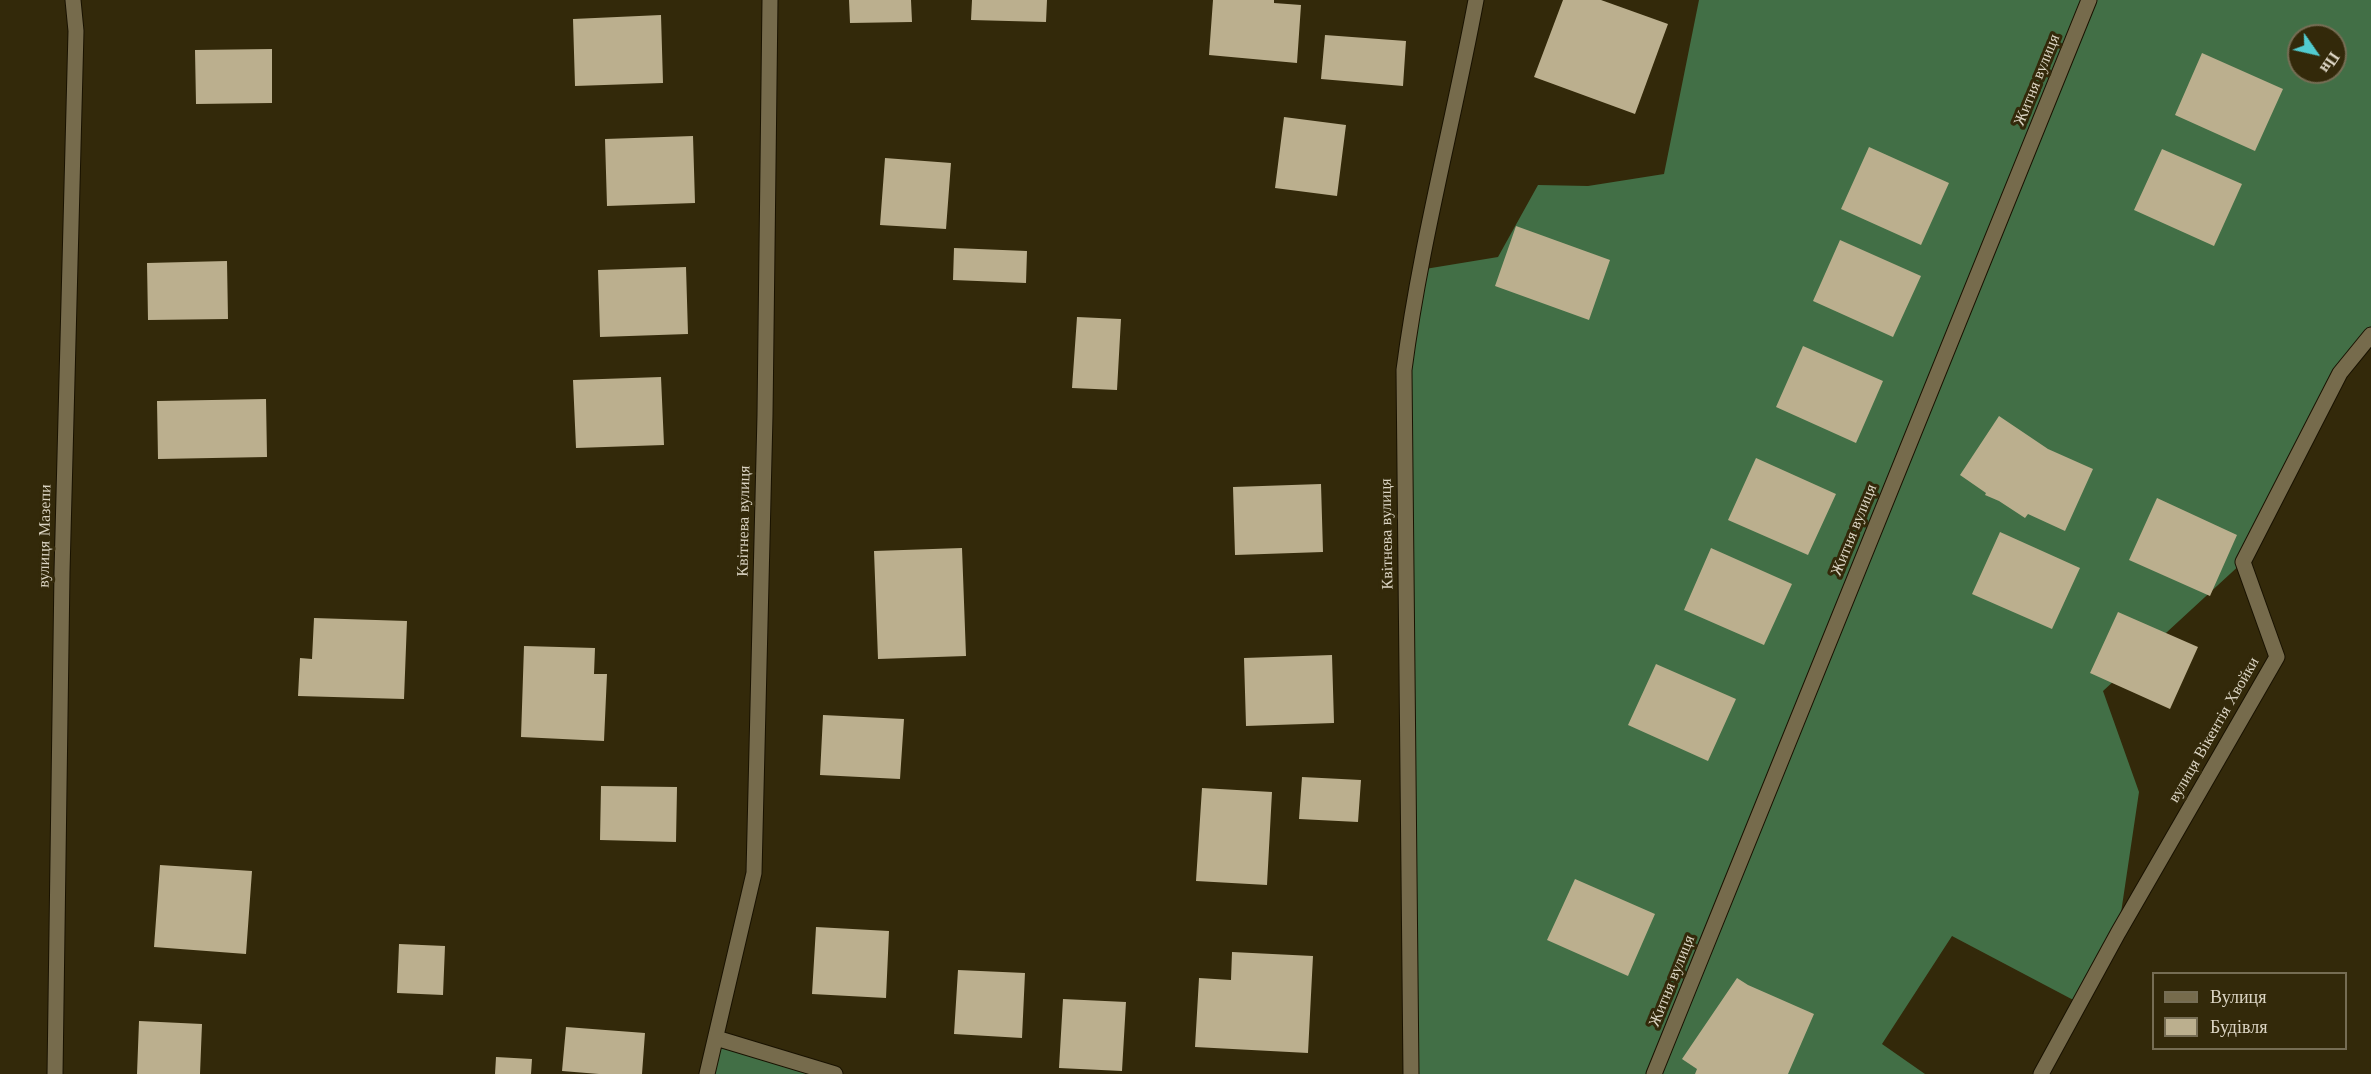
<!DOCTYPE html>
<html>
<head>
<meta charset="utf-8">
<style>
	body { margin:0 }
	#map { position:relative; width:2371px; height:1074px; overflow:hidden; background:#33290a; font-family:"Libre Baskerville",serif }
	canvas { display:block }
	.legend { position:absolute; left:2152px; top:972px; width:195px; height:78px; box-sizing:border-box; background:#33290a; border:2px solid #766d54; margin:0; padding:8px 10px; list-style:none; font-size:18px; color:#dbd4c3 }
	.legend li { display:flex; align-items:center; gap:12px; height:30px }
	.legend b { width:30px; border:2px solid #766d54 }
	.north { position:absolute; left:2287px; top:24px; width:60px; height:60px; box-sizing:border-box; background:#33290a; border:2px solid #766d54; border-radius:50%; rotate:124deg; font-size:16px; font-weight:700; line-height:24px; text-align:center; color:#dbd4c3 }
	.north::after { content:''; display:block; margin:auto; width:21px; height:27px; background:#51ccd1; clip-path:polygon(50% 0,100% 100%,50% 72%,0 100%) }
</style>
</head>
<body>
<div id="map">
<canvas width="2371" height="1074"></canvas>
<ul class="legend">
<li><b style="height:8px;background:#766b4c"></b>Вулиця</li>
<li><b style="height:16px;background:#bbaf8e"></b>Будівля</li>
</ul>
<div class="north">Пн</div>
</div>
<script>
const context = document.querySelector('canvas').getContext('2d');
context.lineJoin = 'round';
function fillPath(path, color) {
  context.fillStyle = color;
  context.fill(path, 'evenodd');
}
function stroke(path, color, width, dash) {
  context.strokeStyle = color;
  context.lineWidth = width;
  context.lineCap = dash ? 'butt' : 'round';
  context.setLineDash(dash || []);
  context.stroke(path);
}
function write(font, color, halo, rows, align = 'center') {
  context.font = font + ' "Libre Baskerville",serif';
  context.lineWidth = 6;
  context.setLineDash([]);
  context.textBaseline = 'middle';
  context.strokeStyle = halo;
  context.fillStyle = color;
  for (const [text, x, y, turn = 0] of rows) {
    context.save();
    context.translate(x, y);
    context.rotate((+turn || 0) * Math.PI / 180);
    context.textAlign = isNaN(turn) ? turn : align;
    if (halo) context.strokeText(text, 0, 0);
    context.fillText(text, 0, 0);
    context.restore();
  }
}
fillPath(new Path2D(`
	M1699,0h672v335l-31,38 -97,189 -140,129 36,101 -21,141 -39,70 -127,-67 -70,108 43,30h-514l-7,-704 15,-100 79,-13 40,-72 50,1 76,-12zM2299,36h36v36h-36z
	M716,1038l119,36h-128z`), '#426f46');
fillPath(new Path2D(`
	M849,0h62l1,22 -62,1z
	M972,0h75l-1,22 -75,-2z
	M1213,0h61v3l27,2 -4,58 -88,-8z
	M1563,0h38l67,24 -33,90 -101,-37z
	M661,15l2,68 -88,3 -2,-67z
	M1325,35l81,6 -3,45 -82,-7z
	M272,49v54l-76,1 -1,-54z
	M2202,53l81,36 -28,62 -80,-36z
	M1284,117l62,8 -9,71 -62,-8z
	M693,136l2,67 -88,3 -2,-67z
	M1869,147l80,36 -28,62 -80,-36z
	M2162,149l80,35 -28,62 -80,-36z
	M885,158l66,5 -5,66 -66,-4z
	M1516,226l94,34 -21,60 -94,-34z
	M1840,240l81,36 -28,61 -80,-36z
	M954,248l73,3 -1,32 -73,-3z
	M227,261l1,58 -80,1 -1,-57z
	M686,267l2,67 -88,3 -2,-67z
	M1077,317l44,2 -4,71 -45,-2z
	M1803,346l80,35 -27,62 -80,-36z
	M661,377l3,68 -88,3 -3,-68z
	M266,399l1,58 -109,2 -1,-58z
	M1999,416l49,33 45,20 -28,62 -37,-17 -3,4 -26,-17 -14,-6 1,-2 -26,-18z
	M1756,458l80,36 -28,61 -80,-35z
	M1321,484l2,68 -88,3 -2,-68z
	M2157,498l80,37 -27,61 -81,-36z
	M2000,532l80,36 -28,61 -80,-35z
	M962,548l4,108 -88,3 -4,-108z
	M1711,548l81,36 -28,61 -80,-35z
	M2118,612l80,35 -28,62 -80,-36z
	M314,618l93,3 -3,78 -106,-3 2,-38 12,1z
	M524,646l71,2 -1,26h13l-3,67 -83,-4z
	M1332,655l2,68 -88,3 -2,-68z
	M1656,664l80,35 -28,62 -80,-36z
	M823,715l81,4 -4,60 -80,-4z
	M1302,777l59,3 -3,42 -59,-3z
	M601,786l76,1 -1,55 -76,-2z
	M1202,788l70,4 -5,93 -71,-4z
	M160,865l92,6 -6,83 -92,-7z
	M1575,879l80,35 -27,62 -81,-36z
	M816,927l73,4 -3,67 -74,-4z
	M399,944l46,2 -2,49 -46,-2z
	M1232,952l81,4 -5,97 -113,-6 4,-69 32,2z
	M958,970l67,3 -3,65 -68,-4z
	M1737,978l11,7 66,29 -26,60h-93l2,-5 -15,-10z
	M1063,999l63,3 -4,69 -63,-3z
	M139,1021l63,3 -2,50h-63z
	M566,1027l79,6 -3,41h-43l-37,-3z
	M496,1057l36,2 -1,15h-36z`), '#bbaf8e');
const minor = new Path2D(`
	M716,1038l119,36
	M55,1074l7,-502 14,-541 -3,-31
	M707,1074l47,-201 11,-458 5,-415
	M1411,1074l-7,-704c16,-124 49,-246 72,-370
	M1654,1074l435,-1074
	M2041,1074l77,-141 159,-276 -34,-95 97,-189 31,-38`);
stroke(minor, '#191200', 17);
stroke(minor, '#766b4c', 15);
write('16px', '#dbd4c3', '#33290a', [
	["Житня вулиця",2037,80,-68],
	["Квітнева вулиця",744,521,-89],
	["Житня вулиця",1854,530,-68],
	["Квітнева вулиця",1387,534,-91],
	["вулиця Мазепи",45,536,-89],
	["вулиця Вікентія Хвойки",2214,730,-60],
	["Житня вулиця",1672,981,-68]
]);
</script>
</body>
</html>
